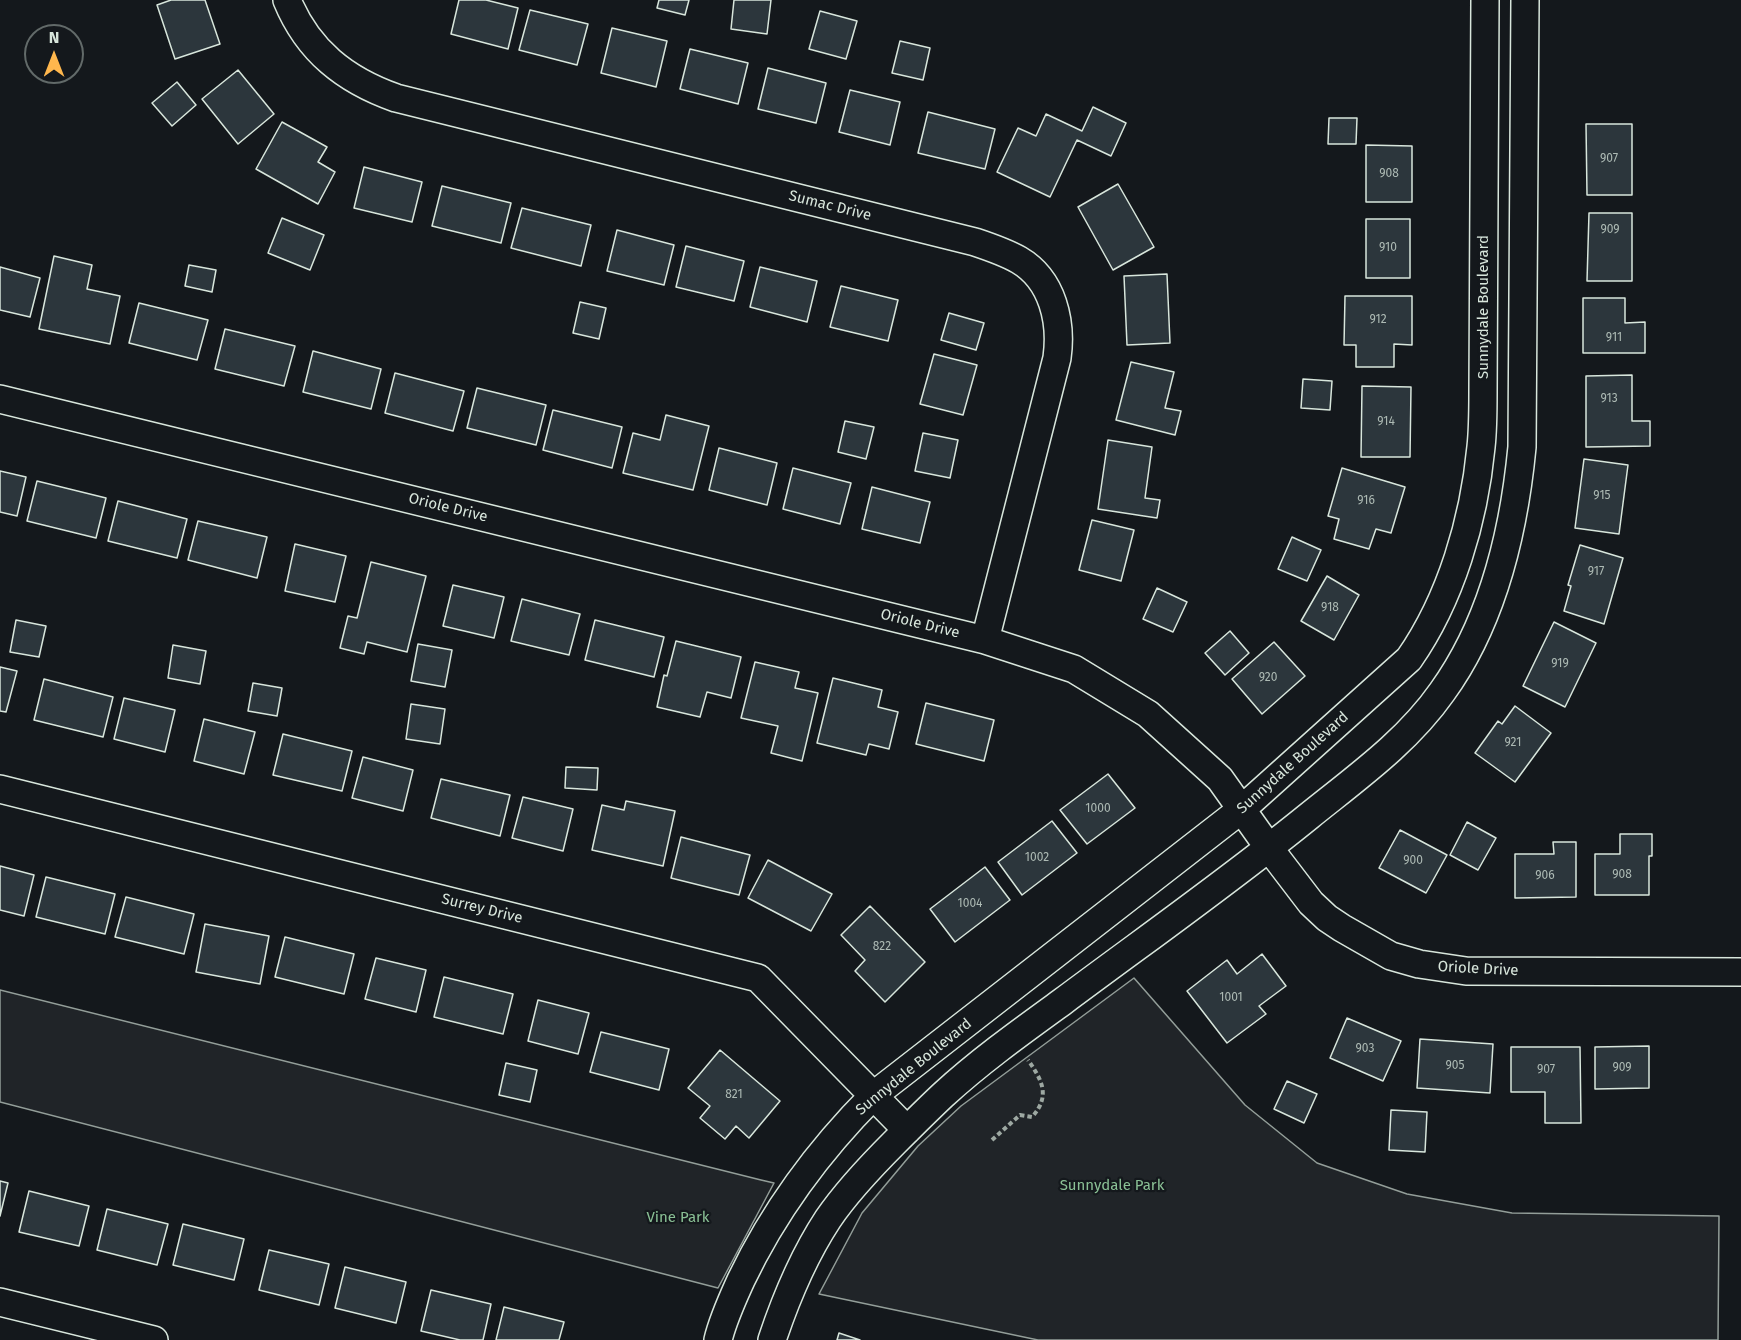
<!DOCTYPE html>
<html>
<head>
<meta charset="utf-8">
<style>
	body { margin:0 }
	#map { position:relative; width:1741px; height:1340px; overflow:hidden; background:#14181c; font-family:"Fira Sans",sans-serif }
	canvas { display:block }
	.north { position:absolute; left:24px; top:24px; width:60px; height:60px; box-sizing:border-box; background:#14181c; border:2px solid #626a69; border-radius:50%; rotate:0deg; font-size:16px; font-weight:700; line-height:24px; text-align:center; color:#d8e6dc }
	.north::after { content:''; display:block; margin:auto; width:21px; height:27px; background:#ffb74d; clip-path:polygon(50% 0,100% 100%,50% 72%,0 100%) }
</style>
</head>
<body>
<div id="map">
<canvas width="1741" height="1340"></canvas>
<div class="north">N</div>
</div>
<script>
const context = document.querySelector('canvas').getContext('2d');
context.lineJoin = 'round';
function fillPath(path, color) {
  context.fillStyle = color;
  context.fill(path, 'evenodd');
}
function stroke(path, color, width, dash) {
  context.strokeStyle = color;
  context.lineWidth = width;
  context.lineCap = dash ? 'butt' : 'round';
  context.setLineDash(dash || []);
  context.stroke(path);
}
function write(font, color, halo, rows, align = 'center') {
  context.font = font + ' "Fira Sans",sans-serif';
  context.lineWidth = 4.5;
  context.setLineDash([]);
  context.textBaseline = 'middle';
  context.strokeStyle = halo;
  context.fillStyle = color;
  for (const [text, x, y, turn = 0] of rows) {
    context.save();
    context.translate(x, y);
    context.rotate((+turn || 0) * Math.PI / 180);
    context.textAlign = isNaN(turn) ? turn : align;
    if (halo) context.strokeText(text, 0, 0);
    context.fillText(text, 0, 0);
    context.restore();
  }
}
const green = new Path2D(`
	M1134,978l111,127 72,58 90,31 105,19 207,3 -1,124h-680l-219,-46 43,-81 56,-67 43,-40z
	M0,990l761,190 13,3 -56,105 -718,-186z`);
fillPath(green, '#202428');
stroke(green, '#939e99', 1.5);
const building = new Path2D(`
	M171,0h34l15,44 -45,15 -18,-54z
	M459,0h27l32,8 -10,41 -57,-15z
	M659,0h30l-4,15 -28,-7z
	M734,0h37l-4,34 -36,-5z
	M530,10l58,14 -11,41 -58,-15z
	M820,11l37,10 -11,38 -37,-10z
	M612,28l55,13 -11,46 -55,-14z
	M900,41l30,7 -7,32 -31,-7z
	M690,49l58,14 -10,41 -58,-15z
	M768,68l58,15 -10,40 -58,-14z
	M238,70l36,44 -36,30 -36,-45z
	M177,82l19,23 -24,21 -20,-23z
	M850,90l50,12 -10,43 -51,-13z
	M1093,107l33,16 -15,33 -34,-16 -27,57 -53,-25 21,-44 18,8 10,-22 36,17z
	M928,112l67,17 -10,40 -67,-16z
	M1329,118h28l-1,26h-28z
	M282,122l45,25 -9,15 17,10 -17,32 -62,-35z
	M1586,124h46v71h-45z
	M1366,145l46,1v56h-46z
	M364,167l58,15 -10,40 -58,-14z
	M1118,184l36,63 -41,23 -35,-63z
	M442,186l69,17 -10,40 -69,-17z
	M522,208l69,17 -10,41 -70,-18z
	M1589,213h43v68h-45z
	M282,218l42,17 -14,35 -42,-17z
	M1366,219h44v59h-44z
	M617,230l57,15 -10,40 -57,-14z
	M686,246l58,15 -10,40 -58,-14z
	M54,256l38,9 -5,24 33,7 -10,48 -71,-15z
	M189,265l27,5 -4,22 -27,-6z
	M0,267l40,11 -10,39 -30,-7z
	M760,267l57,14 -10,41 -57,-15z
	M1167,274l3,69 -43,2 -3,-69z
	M841,286l57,14 -10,41 -58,-14z
	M1345,296h67v49l-18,-1v23h-38v-22h-12z
	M1583,298h42v25l20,-1v31h-62z
	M580,302l26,6 -7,31 -26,-6z
	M139,303l69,17 -11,40 -68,-17z
	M949,313l35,10 -8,27 -35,-10z
	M225,329l70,17 -11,40 -69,-17z
	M313,351l68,18 -10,40 -68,-17z
	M934,354l43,11 -14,50 -43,-11z
	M1131,362l43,10 -9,36 16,3 -6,24 -59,-15z
	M395,373l69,18 -11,40 -68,-18z
	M1632,375v46h18v25l-64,1v-71z
	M1303,379l29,2 -2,29 -29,-2z
	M1362,386l49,1 -1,70h-49z
	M477,388l69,17 -10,40 -69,-17z
	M553,410l69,17 -10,41 -69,-18z
	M666,415l43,11 -16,64 -70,-17 10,-40 27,7z
	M845,421l29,6 -8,32 -28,-7z
	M923,433l35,7 -8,38 -35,-7z
	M1108,440l44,7 -7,51 15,2 -3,18 -59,-9z
	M719,448l58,15 -10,42 -58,-15z
	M1584,459l44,6 -9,69 -44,-6z
	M793,468l58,15 -11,41 -57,-15z
	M1342,468l63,19 -14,46 -15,-4 -7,20 -35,-10 5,-20 -11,-3z
	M0,471l26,6 -9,39 -17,-4z
	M37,481l69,17 -10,40 -69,-17z
	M872,487l58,15 -10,41 -58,-14z
	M118,501l69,18 -10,39 -69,-17z
	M1092,520l42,10 -13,51 -42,-11z
	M198,521l69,16 -10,41 -69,-18z
	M1292,537l29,13 -14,31 -29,-12z
	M295,544l51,12 -11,46 -50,-11z
	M1580,545l43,13 -19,66 -40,-13 7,-25 -3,-1z
	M371,562l55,14 -19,76 -40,-10 -3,12 -24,-6 8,-32 9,2z
	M1327,576l32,19 -25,45 -33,-19z
	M453,585l51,12 -10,41 -51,-12z
	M1157,588l30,14 -14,30 -30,-13z
	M522,599l58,15 -11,41 -58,-14z
	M16,620l30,6 -7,31 -29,-5z
	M595,620l69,17 -10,40 -69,-17z
	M1554,622l42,21 -31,64 -42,-21z
	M1230,631l19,22 -24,22 -20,-22z
	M676,641l65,16 -10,41 -24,-6 -7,25 -43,-10 7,-32 3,1z
	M1274,642l31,34 -43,38 -30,-35z
	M418,644l34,6 -7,37 -34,-6z
	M173,645l33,6 -6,33 -32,-6z
	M755,662l44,10 -4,16 23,5 -16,68 -31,-8 7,-27 -37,-8z
	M0,667l17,4 -11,41 -6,-1z
	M833,678l49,12 -4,17 20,5 -9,37 -20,-5 -3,11 -49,-12z
	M44,679l69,18 -10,40 -69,-17z
	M253,683l29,5 -5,28 -29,-5z
	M124,698l51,12 -10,42 -51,-13z
	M926,703l68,17 -10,41 -68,-17z
	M411,704l34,5 -5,35 -34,-5z
	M1515,706l36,27 -36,49 -40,-29 23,-32 4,3z
	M204,719l51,13 -11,42 -50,-13z
	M283,734l69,17 -10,40 -69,-16z
	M363,757l50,13 -10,41 -51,-13z
	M566,767l32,1 -1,22 -32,-2z
	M1108,774l27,34 -48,36 -27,-34z
	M441,779l69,16 -10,41 -69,-18z
	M523,797l50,12 -10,42 -51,-13z
	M626,801l49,10 -12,55 -71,-16 10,-45 22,5z
	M1052,821l25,32 -55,42 -24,-33z
	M1467,822l29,16 -18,32 -28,-15z
	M1400,830l47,25 -21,38 -47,-25z
	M1620,834h32v22h-3v39h-54v-41h25z
	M681,837l69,18 -11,40 -68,-17z
	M1553,842h23v55l-61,1v-44h39z
	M768,860l64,34 -21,37 -63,-33z
	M0,866l34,9 -10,41 -24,-6z
	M985,867l25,33 -55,42 -25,-33z
	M46,877l69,17 -10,40 -69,-17z
	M126,897l68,17 -10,40 -69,-17z
	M870,906l55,56 -40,40 -30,-31 10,-11 -24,-25z
	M205,924l64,12 -9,48 -64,-12z
	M285,937l69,17 -10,40 -69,-17z
	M1262,954l24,32 -27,20 7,8 -39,29 -40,-52 40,-31 10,14z
	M376,958l50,12 -10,42 -51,-13z
	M444,977l69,17 -10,40 -69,-17z
	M538,1000l51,13 -11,41 -50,-13z
	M1347,1018l54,23 -18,40 -53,-23z
	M601,1032l68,17 -10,41 -69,-18z
	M1420,1039l73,5 -3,49 -73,-5z
	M1649,1046v42l-54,1v-42z
	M1511,1047h69l1,76h-36v-31h-34z
	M720,1050l60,51 -31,37 -13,-12 -11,13 -25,-21 10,-12 -22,-18z
	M506,1063l31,7 -7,32 -31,-7z
	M1287,1081l30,13 -13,29 -30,-14z
	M1391,1110l36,2 -2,40 -36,-2z
	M0,1181l8,2 -8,33z
	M29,1191l60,15 -10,40 -60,-14z
	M107,1209l61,15 -11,41 -60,-15z
	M183,1224l61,15 -10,41 -61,-15z
	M269,1250l60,14 -10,41 -60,-15z
	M345,1267l61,15 -10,41 -61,-15z
	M431,1290l60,14 -8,36h-23l-39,-9z
	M504,1307l60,15 -5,18h-63z
	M839,1333l21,7h-23z`);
fillPath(building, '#2c363c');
stroke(building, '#d8e6dc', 1.5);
const street = new Path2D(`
	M287,0c21,51 58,80 109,98l579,144c15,5 30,10 44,18 34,20 43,62 38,98l-72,282
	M0,399l985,241 89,29 74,45 72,65 49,69 42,55 16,15 15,10 49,28 28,8 47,7 275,1
	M0,789l758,189 149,152
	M0,1302l154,38
	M718,1340c5,-21 14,-40 23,-60 33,-69 79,-131 133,-185l368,-286 167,-150c42,-60 65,-139 72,-212 2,-18 2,-37 2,-55l2,-392
	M772,1340c14,-42 31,-83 56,-121 19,-28 43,-53 67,-77 16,-16 32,-32 48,-47 37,-34 79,-64 119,-93 83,-62 167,-121 247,-186 47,-38 98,-74 133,-124 50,-69 72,-161 80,-245l3,-447`);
stroke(street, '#d8e6dc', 30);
stroke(new Path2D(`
	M992,1140l28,-25 12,2c19,-21 10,-37 -4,-57`), '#9da8a2', 4, [4.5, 3]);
stroke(street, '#14181c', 27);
write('12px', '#adbab4', null, [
	["907",1609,159],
	["908",1389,174],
	["909",1610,230],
	["910",1388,248],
	["912",1378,320],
	["911",1614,338],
	["913",1609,399],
	["914",1386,422],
	["915",1602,496],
	["916",1366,501],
	["917",1596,572],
	["918",1330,608],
	["919",1560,664],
	["920",1268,678],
	["921",1513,743],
	["1000",1098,809],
	["1002",1037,858],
	["900",1413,861],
	["908",1622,875],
	["906",1545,876],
	["1004",970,904],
	["822",882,947],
	["1001",1231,998],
	["903",1365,1049],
	["905",1455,1066],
	["909",1622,1068],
	["907",1546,1070],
	["821",734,1095]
]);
write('15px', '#d8e6dc', '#14181c', [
	["Sumac Drive",830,206,14],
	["Sunnydale Boulevard",1484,307,-90],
	["Oriole Drive",448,508,14],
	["Oriole Drive",920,624,14],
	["Sunnydale Boulevard",1293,763,-42],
	["Surrey Drive",482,909,14],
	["Oriole Drive",1478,969,3],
	["Sunnydale Boulevard",914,1067,-39]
]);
write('15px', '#8ac095', '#14181c', [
	["Sunnydale Park",1112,1186],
	["Vine Park",678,1218]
]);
</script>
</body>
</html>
